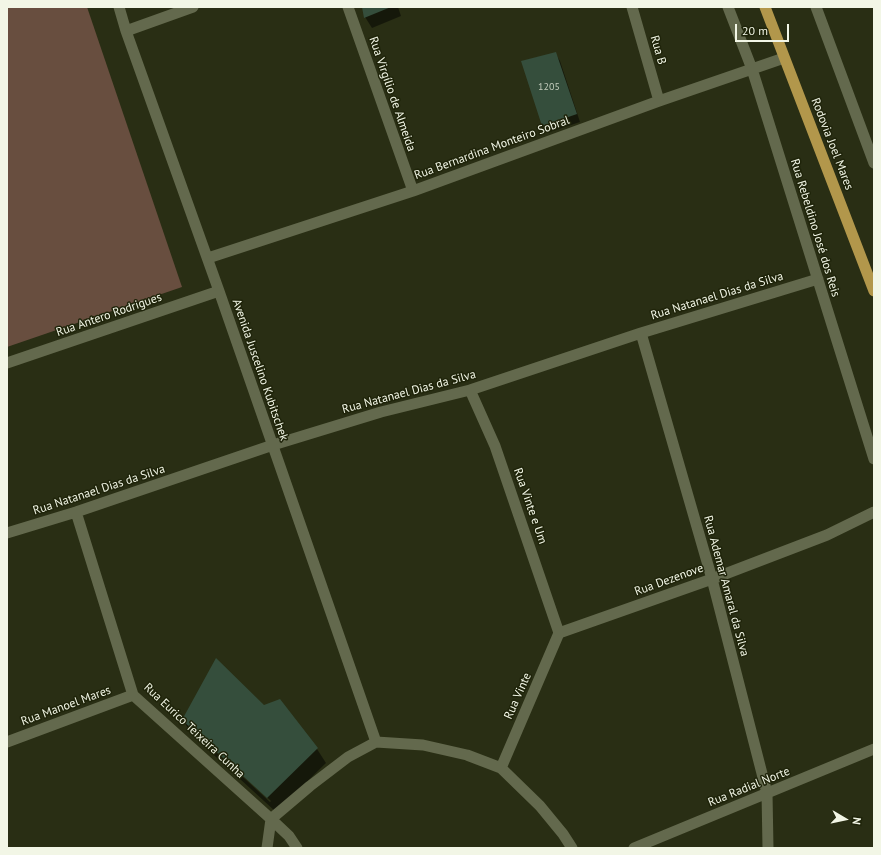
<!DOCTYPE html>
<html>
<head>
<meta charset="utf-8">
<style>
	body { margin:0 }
	#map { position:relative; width:881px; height:855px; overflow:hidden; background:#292e14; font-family:"PT Sans",sans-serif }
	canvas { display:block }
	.frame { position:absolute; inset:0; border:8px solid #f2f6e6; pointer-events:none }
	.north { position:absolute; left:825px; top:799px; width:40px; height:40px; -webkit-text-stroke:3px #1f240a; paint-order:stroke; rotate:99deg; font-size:11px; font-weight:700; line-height:16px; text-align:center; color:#f2f6e6 }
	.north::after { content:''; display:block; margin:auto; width:14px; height:18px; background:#f2f6e6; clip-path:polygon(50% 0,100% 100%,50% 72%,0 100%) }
	.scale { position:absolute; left:735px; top:24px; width:54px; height:18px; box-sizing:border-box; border:2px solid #f2f6e6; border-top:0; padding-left:5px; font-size:12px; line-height:14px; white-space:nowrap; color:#f2f6e6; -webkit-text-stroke:3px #1f240a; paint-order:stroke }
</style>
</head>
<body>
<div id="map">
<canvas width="881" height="855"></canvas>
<div class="frame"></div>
<div class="north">N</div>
<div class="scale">20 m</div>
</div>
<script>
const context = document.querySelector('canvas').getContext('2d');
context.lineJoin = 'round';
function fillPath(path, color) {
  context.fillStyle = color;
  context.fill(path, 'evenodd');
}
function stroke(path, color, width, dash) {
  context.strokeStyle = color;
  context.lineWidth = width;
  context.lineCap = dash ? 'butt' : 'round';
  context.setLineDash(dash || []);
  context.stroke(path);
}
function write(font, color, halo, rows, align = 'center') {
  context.font = font + ' "PT Sans",sans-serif';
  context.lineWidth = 3;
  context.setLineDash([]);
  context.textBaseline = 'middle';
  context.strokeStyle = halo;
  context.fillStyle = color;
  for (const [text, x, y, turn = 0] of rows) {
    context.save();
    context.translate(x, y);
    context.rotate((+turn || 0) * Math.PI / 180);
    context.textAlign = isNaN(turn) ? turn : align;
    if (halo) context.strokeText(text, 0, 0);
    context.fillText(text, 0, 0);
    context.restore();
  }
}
fillPath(new Path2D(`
	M7,7h80l95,280 -175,60z`), '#684e3f');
fillPath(new Path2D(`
	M363,7h35l3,9 -29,12 -7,-11z
	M555,53l5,8 20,61 -33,11 -4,-7 -20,-65z
	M280,701l37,48 9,14 -50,49 -84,-77 -9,-15 81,-14zM193,729l78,72 -1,1 -77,-71z`), '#0007');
fillPath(new Path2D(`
	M362,7h29l-27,11z
	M556,52l21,62 -35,12 -21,-65z
	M216,658l48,47 16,-6 38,49 -51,50 -85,-78z`), '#354e3c');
stroke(new Path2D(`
	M119,7l7,24 93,260 157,451
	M348,7l65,184
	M632,7l27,94
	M728,7l24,62 122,390
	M816,7l58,156
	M126,31l67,-24
	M208,258l205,-67 246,-90 125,-43
	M641,333l71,246 55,214 1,55
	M7,363l212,-72
	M470,390l25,56 64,187
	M76,512l57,183 138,124 -4,29
	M7,533l69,-21 197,-67 108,-33 89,-22 171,-57 177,-54
	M559,633l153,-54 115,-44 47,-23
	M7,742l126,-47
	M501,768l58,-135
	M297,848l-8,-12 -18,-17 39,-33 38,-29 28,-15 47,3 44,10 34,13 39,38 23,28 9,14
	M634,848l240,-99`), '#63694d', 11);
stroke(new Path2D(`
	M765,7l109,284`), '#b2974b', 11);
write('10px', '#c3ccbc', null, [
	["1205",549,87]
]);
write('12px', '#f2f6e6', '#1f240a', [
	["Rua B",658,50,74],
	["Rua Virgílio de Almeida",392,94,71],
	["Rodovia Joel Mares",832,144,69],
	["Rua Bernardina Monteiro Sobral",492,148,-20],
	["Rua Rebeldino José dos Reis",815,228,73],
	["Rua Natanael Dias da Silva",717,296,-17],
	["Rua Antero Rodrigues",109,315,-19],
	["Avenida Juscelino Kubitschek",260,370,71],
	["Rua Natanael Dias da Silva",409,392,-15],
	["Rua Natanael Dias da Silva",99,490,-18],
	["Rua Vinte e Um",530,506,71],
	["Rua Dezenove",669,580,-20],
	["Rua Ademar Amaral da Silva",726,586,75],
	["Rua Vinte",518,696,-66],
	["Rua Manoel Mares",66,706,-20],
	["Rua Eurico Teixeira Cunha",194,731,43],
	["Rua Radial Norte",749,787,-22]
]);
</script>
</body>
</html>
